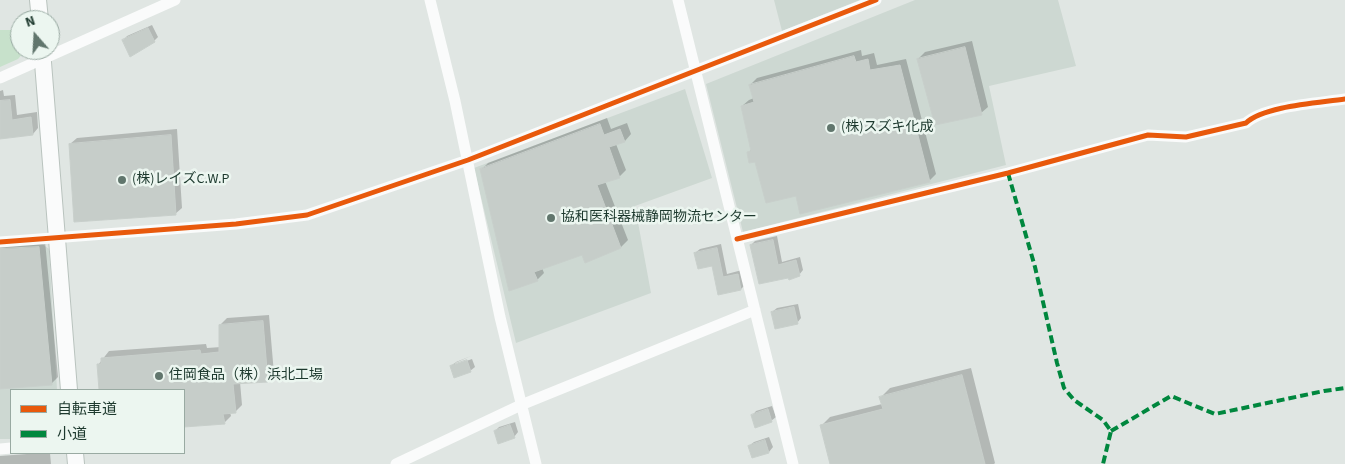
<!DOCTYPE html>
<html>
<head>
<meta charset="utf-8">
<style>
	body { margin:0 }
	#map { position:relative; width:1345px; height:464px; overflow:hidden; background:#e0e6e3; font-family:"Source Sans 3","Noto Sans JP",sans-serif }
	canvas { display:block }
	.legend { position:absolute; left:10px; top:389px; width:175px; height:65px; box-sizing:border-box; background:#ecf6f0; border:1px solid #99aaa2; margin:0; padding:6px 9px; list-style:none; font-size:15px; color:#1d392e }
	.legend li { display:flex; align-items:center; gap:10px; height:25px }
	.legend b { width:25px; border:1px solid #99aaa2 }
	.north { position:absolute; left:10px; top:10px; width:50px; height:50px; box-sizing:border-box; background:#ecf6f0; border:1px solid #99aaa2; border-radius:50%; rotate:341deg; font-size:14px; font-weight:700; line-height:20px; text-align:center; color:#1d392e }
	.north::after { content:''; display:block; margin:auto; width:18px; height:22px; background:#61766d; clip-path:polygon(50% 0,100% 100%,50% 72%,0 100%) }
</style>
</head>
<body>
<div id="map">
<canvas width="1345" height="464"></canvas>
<ul class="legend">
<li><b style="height:6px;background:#e8590c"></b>自転車道</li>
<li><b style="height:6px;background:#00873e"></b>小道</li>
</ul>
<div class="north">N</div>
</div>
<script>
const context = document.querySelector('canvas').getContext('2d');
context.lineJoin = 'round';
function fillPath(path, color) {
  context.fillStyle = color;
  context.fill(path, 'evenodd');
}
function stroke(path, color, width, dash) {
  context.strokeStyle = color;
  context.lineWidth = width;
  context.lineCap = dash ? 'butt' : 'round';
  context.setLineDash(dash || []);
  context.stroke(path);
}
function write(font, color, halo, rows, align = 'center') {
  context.font = font + ' "Source Sans 3","Noto Sans JP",sans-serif';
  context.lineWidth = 5;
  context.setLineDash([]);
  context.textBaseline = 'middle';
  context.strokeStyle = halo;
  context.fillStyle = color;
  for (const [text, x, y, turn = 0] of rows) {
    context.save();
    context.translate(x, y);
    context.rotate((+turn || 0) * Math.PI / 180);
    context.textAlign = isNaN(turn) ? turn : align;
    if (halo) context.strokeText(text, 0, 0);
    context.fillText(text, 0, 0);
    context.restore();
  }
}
fillPath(new Path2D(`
	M774,0h86l-78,31z
	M915,0h143l18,66 -87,20 17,79 -263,67 -37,-148z
	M685,89l27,89 -77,28 16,87 -135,50 -42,-175z
	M41,243l8,6 8,141h-46v49h-11v-193z`), '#cdd8d2');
fillPath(new Path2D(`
	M0,30h18l2,2v18h6l-8,9 -18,8z`), '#c7e1cb');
fillPath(new Path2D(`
	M152,25l6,12 -4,4h-31l4,-5z
	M972,41l16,66 -7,6 -63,-54 7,-7z
	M861,50l1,6 12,-3 3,12 29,-6 30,115 -7,7 -132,13 -49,-41 4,-4 -10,-43 7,-6 5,-2 -4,-13 7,-7z
	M3,90l1,6 11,-1 2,20 20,-3 1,16 -5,6 -33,3v-46z
	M607,118l4,11 16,-6 4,11 -6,7 -9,3 10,26 -7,7 -14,4 23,59 -7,7 -35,14 -3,-7 -41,14 2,5 -7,7 -56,-110 7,-7z
	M177,129l5,79 -7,6 -105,-70 7,-6z
	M777,236l5,26 18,-5 3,13 -4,5 -9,3 -39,-33 4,-4z
	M45,241l13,136 -7,7 -51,3v-143z
	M721,244l6,30 15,-4 3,15 -4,4 -22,5 -6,-29 -18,-12 5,-4z
	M798,304l3,14 -4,5 -25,-11 5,-4z
	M269,315l5,59 -7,7 -27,1 2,23 -7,7h-5l1,4 -7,7 -40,2v-35h-82l-4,-25 11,-14 97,-7 1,4 14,-1 -1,-22 7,-7z
	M471,356l-16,7v2l17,-6 3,8 -5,4 -19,-5 5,-4z
	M971,368l24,95 -1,1h-163l-10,-38 9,-9 52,-13 -1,-7 9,-9z
	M772,406l4,11 -5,4 -19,-5 4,-5z
	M515,422l3,10 -4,5 -19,-6 4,-4z
	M769,437l4,10 -4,5 -20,-6 5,-4z
	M40,453h10l1,11h-51v-8z`), '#0003');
const building = new Path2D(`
	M148,28l7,14 -25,15 -8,-17z
	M965,47l17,68 -47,10 -18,-66z
	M854,56l2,6 12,-3 2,11 30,-5 30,117 -130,32 -4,-18 -30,7 -11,-41 -6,1 -2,-11 4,-1 -10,-45 13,-4 -5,-17z
	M10,100l2,20 19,-3 2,18 -33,4v-38z
	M600,124l4,11 16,-6 5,13 -16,5 11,31 -23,7 24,63 -36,15 -3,-8 -48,17 4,9 -29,10 -29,-122z
	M171,135l5,80 -102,7 -5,-78z
	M773,240l5,25 18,-5 4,16 -11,4 -1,-2 -29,6 -9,-39z
	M39,247l13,138 -52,4v-140z
	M717,248l6,29 15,-3 3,16 -23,5 -6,-29 -14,3 -4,-16z
	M794,307l4,17 -23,5 -4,-17z
	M263,321l5,61 -35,2 3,29 -13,1 2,10 -41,3v-37h-85l-2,-26h4v-6l99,-8 1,4 18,-2v-27z
	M467,360l4,12 -17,6 -4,-12z
	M962,375l23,89h-155l-10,-39 63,-16 -4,-12z
	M768,409l4,13 -17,6 -4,-13z
	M510,425l5,13 -17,6 -4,-13z
	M765,440l4,13 -17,5 -4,-12z`);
fillPath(building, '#c6cdc9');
stroke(building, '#c8cfcb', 1);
const secondary = new Path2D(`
	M38,0l2,20
	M42,50l27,340
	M75,453l1,11`);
stroke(secondary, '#b9c3be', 18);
stroke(new Path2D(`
	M430,0l25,101 45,216 36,147
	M678,0l115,464
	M0,78l175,-78
	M737,239l271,-66 140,-38 38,2 60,-14c18,-17 73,-20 99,-24
	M0,242l236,-18 71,-9 161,-55 408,-160
	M0,449l11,-1
	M396,464l125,-59 234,-95`), '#fafbfb', 11);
stroke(secondary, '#fafbfb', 16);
stroke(new Path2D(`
	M1008,173l27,94 22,96 7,25 10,12 29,20 8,11 -8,33
	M1111,431l60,-35 44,18 109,-23 21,-3`), '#00873e', 4, [8, 4]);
stroke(new Path2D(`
	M737,239l271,-66 140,-38 38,2 60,-14c18,-17 73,-20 99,-24
	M0,242l236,-18 71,-9 161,-55 408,-160`), '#e8590c', 5);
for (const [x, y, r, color] of [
	[831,128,5,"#61766d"],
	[122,180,5,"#61766d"],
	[551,218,5,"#61766d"],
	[159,376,5,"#61766d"]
]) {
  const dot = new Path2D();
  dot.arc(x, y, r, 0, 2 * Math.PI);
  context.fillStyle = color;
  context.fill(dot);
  stroke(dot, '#ecf6f0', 2);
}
write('14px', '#1d392e', '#ecf6f0', [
	["(株)スズキ化成",841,128],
	["(株)レイズC.W.P",132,180],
	["協和医科器械静岡物流センター",561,218],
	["住岡食品（株）浜北工場",169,376]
], 'left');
</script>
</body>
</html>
